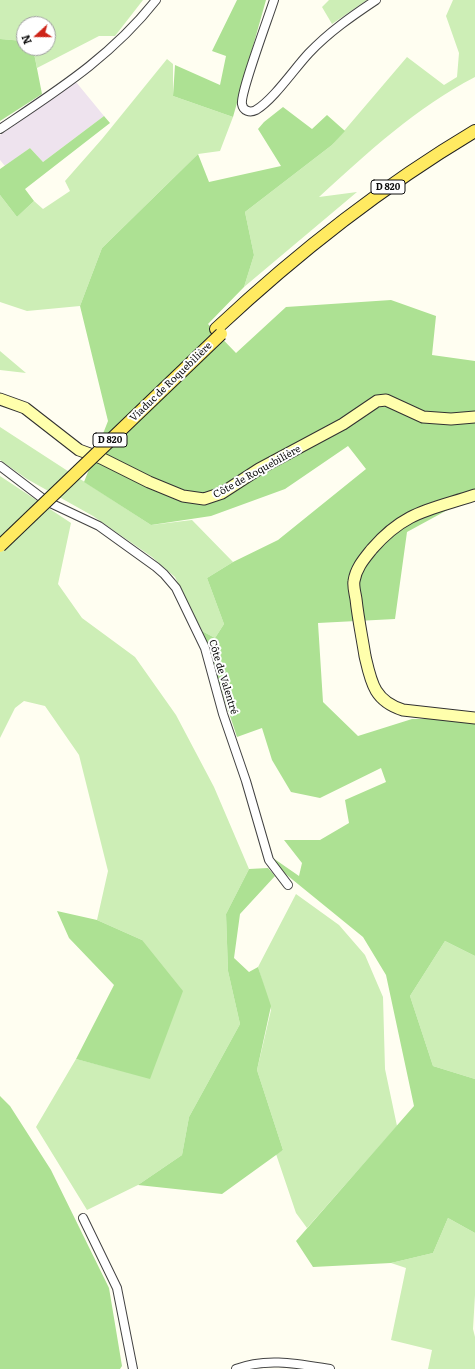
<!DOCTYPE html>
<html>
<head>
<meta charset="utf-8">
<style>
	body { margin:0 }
	#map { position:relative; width:475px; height:1369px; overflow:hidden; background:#fffef1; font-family:Literata,serif }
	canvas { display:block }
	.north { position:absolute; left:16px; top:16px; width:40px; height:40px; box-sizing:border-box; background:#fff; border:1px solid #9f9f9f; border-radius:50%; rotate:249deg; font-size:11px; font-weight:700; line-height:16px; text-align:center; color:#0f0f0f }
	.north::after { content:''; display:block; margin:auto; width:14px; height:18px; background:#ce2418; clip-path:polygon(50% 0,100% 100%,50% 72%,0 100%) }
</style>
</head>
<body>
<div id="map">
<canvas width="475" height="1369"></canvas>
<div class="north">N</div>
</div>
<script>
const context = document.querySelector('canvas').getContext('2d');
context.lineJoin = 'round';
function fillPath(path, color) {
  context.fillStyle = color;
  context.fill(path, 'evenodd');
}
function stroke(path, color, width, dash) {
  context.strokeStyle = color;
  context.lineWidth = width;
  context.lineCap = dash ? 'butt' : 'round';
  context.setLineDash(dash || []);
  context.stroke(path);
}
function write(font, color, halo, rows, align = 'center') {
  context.font = font + ' Literata,serif';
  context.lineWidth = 4;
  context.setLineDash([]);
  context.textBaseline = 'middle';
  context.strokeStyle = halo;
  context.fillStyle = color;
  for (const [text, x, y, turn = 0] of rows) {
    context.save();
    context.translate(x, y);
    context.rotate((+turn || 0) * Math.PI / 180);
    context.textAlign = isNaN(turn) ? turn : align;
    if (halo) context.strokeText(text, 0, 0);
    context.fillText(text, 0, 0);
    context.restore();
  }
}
fillPath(new Path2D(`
	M76,82l28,34 -61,46 -13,-14 -25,18 -5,-6v-25z`), '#eee3ee');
fillPath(new Path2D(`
	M0,0h143l-28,36h-16l-62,32 -4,-20h15v-24h-24v17l-24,-2z
	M329,0h38l-35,24 -10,-17z
	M453,0h22v77c-58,30 -108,76 -156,120l38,-5 -113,95 10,-32 -9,-43 87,-67 75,-88 37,28 13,-8 2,-24 -13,-37z
	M167,59l6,5v32l60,21 -13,34 -22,3 -96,94 -22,58 -53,5 -27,-9v-107l17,22 17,-16 9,8 27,-18 -5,-10 37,-42z
	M0,351l26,22 -26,-3z
	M0,427l151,98 41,-5 41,42 -26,16 17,46 -9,14 -13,-7 -27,-54 -23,-20 -59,-41 -66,-37 -27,-19z
	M0,476l71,47 -13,61 24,34 53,39 41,58 38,72 35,82 -23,45 2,57 12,53 -51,93 -7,38 -44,30 -51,25 -51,-83 40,-68 74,19 -8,-138 -45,-20 11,-49 -29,-116 -34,-49 -21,-5 -9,7 -15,30z
	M296,894l43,31 26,30 18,42 2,72 12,57 -90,102 -11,-15 -20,-59 7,-4 -26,-80 14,-60 -13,-43z
	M445,941l30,15v123l-42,-13 -23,-70z
	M448,1218l27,15v62l-2,34 2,8v32h-47l4,-19 -41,-10 15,-72 -15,-5 42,-10z`), '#cdeeb6');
fillPath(new Path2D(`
	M237,0h29l-33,117 -60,-21 2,-31 45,20 6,-29 -14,-5z
	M0,39l24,2v7h9l9,46 -42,27z
	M283,107l29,22 15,-14 18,16 -13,14 -87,67 9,43 -10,32 -36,37 28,29 50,-46 105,-7 45,16 -4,39 43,6v134l-68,37 -12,87 -77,4 5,79 35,34 54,-17h63v237l-30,-15 -35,55 23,70 42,13v154l-27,-15 -15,35 -42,10 -78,4 -17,-26 118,-135 -28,-131 -23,-38 -86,-70 -4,-9 26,18 3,-13 -18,-23h36l29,-17 -4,-23 41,-18 -5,-14 -61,30 -29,-6 -19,-32 -10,-32 -25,9 -35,-106 13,7 9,-14 -17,-46 26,-16 45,-22 88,-71 -18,-23 -63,43 -74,27 -60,9 -67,-43 24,-61 -28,-115 22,-58 96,-94 11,28 72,-16 -23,-37 6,-7z
	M104,116l6,7 -85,66 9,12 -17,16 -17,-22v-26l30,-21 13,14z
	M268,868l7,8 -35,38 -6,44 15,14 9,-5 13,39 -14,64 26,80 -61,44 -84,-9 44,-30 7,-38 51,-93 -12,-53 -2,-57 23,-45z
	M57,911l40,9 45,20 41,51 -33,88 -74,-20 38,-74 -45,-47z
	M0,1096l10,10 41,64 58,118 13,78 -2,3h-120z`), '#ade193');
const street = new Path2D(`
	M274,0c-5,16 -34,93 -32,104 1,7 8,9 14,6 18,-11 38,-41 53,-57 20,-21 43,-37 67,-53
	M0,129c58,-39 112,-73 156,-129
	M0,466l46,35 53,25 57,41 8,7 12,14 29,60 18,66 23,67 23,79 19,25
	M83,1218l34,70 16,81
	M236,1369c30,-12 63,-5 94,0`);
const secondary = new Path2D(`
	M0,399l25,9 54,42 22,8 48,24 34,14 21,3 18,-6 37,-24 84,-45 34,-23 9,-1 37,17 28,2 24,-2
	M475,495c-45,15 -70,16 -103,54 -8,10 -16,19 -18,32 -1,5 1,12 2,18 2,19 6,38 9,57 6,26 9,45 38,54l72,8`);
const primary = new Path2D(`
	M216,329c79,-74 165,-142 259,-198`);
stroke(street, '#424242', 10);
stroke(secondary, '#313131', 13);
stroke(primary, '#202020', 14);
stroke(street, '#fff', 8);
stroke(secondary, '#ffffac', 11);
stroke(primary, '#ffea61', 12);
const primaryBridge = new Path2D(`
	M0,546l221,-212`);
stroke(primaryBridge, '#202020', 14, []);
stroke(primaryBridge, '#ffea61', 12);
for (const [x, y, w] of [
	[388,187,34],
	[110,440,34]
]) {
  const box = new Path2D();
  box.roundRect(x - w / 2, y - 7, w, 14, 3);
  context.fillStyle = '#fff';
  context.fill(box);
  stroke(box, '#0f0f0f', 1);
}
write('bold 9px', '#0f0f0f', null, [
	["D 820",388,187],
	["D 820",110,440]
]);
write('10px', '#0f0f0f', '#fff', [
	["Viaduc de Roquebilière",171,382,-44],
	["Côte de Roquebilière",257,472,-29],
	["Côte de Valentré",223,677,73]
]);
</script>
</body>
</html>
